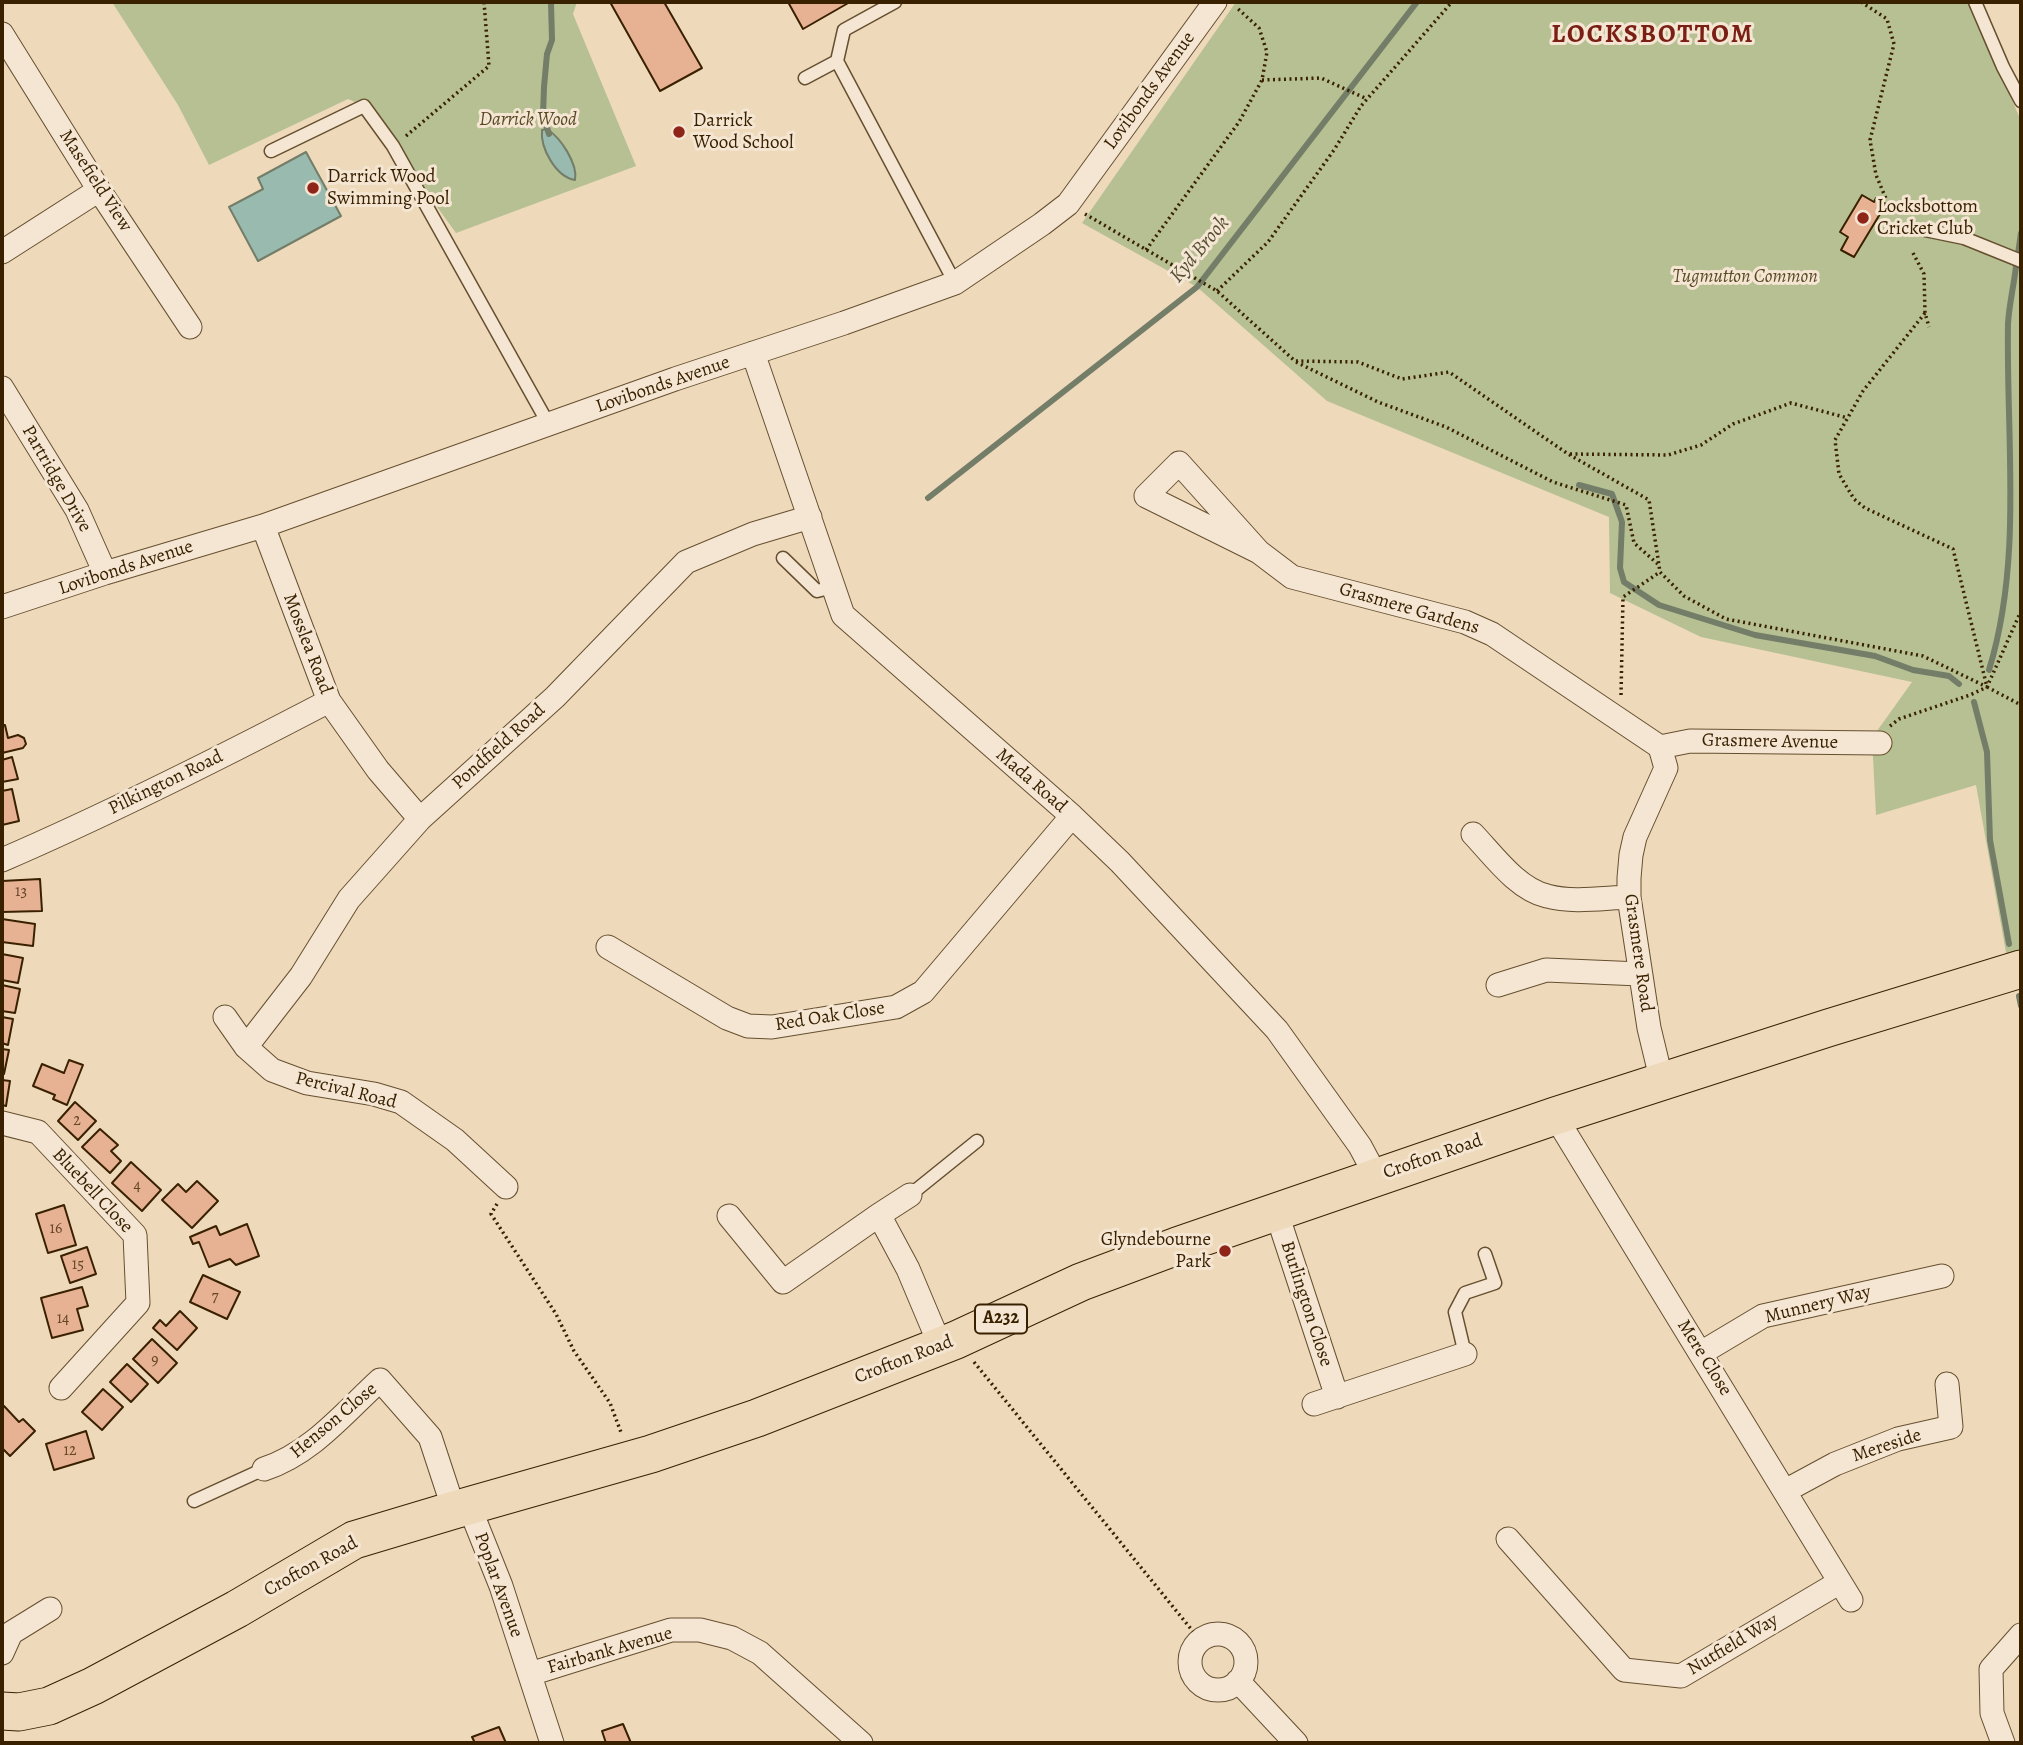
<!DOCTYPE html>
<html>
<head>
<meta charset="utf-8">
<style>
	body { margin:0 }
	#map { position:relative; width:2023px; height:1745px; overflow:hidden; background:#eed9bb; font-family:Alegreya,serif }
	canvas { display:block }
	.frame { position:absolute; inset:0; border:4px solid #392100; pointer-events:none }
</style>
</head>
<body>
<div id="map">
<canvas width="2023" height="1745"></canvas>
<div class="frame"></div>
</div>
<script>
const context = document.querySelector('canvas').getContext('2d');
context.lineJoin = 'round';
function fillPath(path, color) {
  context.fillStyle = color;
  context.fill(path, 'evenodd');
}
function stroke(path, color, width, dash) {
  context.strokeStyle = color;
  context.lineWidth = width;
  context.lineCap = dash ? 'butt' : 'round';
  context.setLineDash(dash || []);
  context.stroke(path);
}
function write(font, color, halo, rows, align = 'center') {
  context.font = font + ' Alegreya,serif';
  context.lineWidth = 6;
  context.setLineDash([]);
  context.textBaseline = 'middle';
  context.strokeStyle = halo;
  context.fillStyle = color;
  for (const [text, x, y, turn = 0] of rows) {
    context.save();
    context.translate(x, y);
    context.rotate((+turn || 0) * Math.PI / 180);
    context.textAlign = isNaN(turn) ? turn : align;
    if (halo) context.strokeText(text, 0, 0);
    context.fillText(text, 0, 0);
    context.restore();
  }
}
fillPath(new Path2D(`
	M112,2h465l-4,12 63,152 -180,67 -92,-127 -16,-7 -139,66 -31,-60z
	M1236,2h734l51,119v832l-14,5 -31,-173 -100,30 -4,-77 40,-56 -211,-45 -91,-44 -1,-76 -282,-116 -130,-114 -115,-64z`), '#b6c092');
const water = new Path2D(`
	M547,129c14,9 31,35 28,51 -19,-3 -35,-32 -33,-50z
	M306,152l35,64 -83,45 -29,-54 34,-18 -5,-11z`);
fillPath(water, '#99baae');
stroke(water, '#737d68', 2);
stroke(new Path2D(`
	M549,134l-6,-19 1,-28 3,-33 5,-14 -1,-38
	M2018,254l3,-21
	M1579,485l33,9 10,28 -2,46 4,14 35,23 96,30 120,21 38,14 36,6 10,8
	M928,498l269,-211 220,-285
	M1989,670c34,-111 17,-230 19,-346 1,-19 6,-39 8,-58
	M1974,702l13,50 3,88 19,104
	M2019,996l2,10`), '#737d68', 6);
const building = new Path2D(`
	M610,2h54l38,66 -42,23z
	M788,2h62l-47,27z
	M1862,195l12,7 2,-4 10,6 -32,53 -13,-7 7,-13 -8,-5z
	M5,725l3,13 10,-3 6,3 2,6 -3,4 -21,5v-27z
	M12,757l6,22 -16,3v-22z
	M12,789l7,32 -17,4v-34z
	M40,879l2,32 -40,1v-31z
	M2,919l33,5 -2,22 -31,-4z
	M2,954l21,4 -5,25 -16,-3z
	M2,985l18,4 -5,24 -13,-2z
	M2,1017l11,2 -5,26 -6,-2z
	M2,1049l7,1 -5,24 -2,-1z
	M69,1060l14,5 -16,40 -14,-6 2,-4 -22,-9 9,-22 22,9z
	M2,1080l8,1 -4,25 -4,-1z
	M75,1102l21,19 -18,19 -20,-19z
	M100,1129l18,16 -7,6 10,10 -11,12 -28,-26z
	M131,1162l30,28 -19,21 -30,-28z
	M197,1181l21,20 -26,27 -30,-28 16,-16 8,8z
	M64,1205l12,40 -28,8 -12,-39z
	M247,1224l12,32 -23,9 -6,-6 -21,8 -10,-25 -6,2 -3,-7 26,-11 4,9z
	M87,1247l9,27 -26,9 -9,-27z
	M203,1275l37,17 -13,27 -37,-17z
	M82,1287l6,19 -11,3 6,21 -31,8 -11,-40z
	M180,1311l17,17 -20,22 -24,-22 7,-8 6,6z
	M152,1339l25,24 -19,20 -25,-24z
	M127,1364l21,20 -17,18 -21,-20z
	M103,1389l20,18 -21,23 -20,-18z
	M4,1406l15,16 4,-3 12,12 -25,25 -8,-8v-40z
	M86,1431l8,27 -40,12 -8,-26z
	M623,1724l8,19h-25l-4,-12z
	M499,1727l7,16h-31l-3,-6z`);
fillPath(building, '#e7b294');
stroke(building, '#392100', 2);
const lane = new Path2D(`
	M895,2l-51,28 -7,31 118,222
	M1975,2l28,65 18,34
	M805,78l32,-17
	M271,151l93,-45 29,40 156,279
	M1925,230l39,8 57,23
	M783,558l34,33 16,-4
	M910,1195l67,-54
	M1465,1354l-10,-42 10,-19 30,-10 -10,-29
	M194,1501l70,-32`);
const street = new Path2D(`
	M2,34l97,156 91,137
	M2,252l97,-62
	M753,353l90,262 229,201 48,46 157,168 83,116 16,30
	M2,388l75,122 28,63
	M263,526l66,175 49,69 42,49
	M1259,552l-80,-89 -33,33 113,56 33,25 173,45 27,12 168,113
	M2,607l103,-34 158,-47 412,-147 169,-56 111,-40 87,-59 26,-20 147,-202
	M1660,747l6,21 -31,69 -4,18 -2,23v19l20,131 13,54
	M1660,747l30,-6 190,2
	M1473,834c20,21 44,55 74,62 26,7 55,2 82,1
	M2,860c111,-48 220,-103 327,-159
	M608,947l119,71 21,8 24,1 124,-20 27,-15 149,-176
	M1498,985l48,-15 94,4
	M225,1017l21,30 26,23 35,13 67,11 27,8 54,38 51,47
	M246,1047l55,-71 48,-77 71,-80 135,-122 131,-135 67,-28 57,-17
	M1555,1116l296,484
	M2,1123l36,9 97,103 3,68 -77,85
	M910,1195l-31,20 29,54 32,76
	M1276,1211l61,186
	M729,1216l54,66 96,-67
	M1701,1353l62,-37 179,-40
	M1314,1404l151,-50
	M264,1469c47,-15 80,-56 116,-89l50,57 24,73
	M1785,1491l50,-27 63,-25 53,-12 -4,-43
	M469,1506l32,80 51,157
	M1508,1539l116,131 57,6 159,-94
	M1190 1662a28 28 0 1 1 56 0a28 28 0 1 1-56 0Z
	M2,1653l9,-20 39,-24
	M530,1674l141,-44h29l32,8 28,15 101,90
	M1238,1681l58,62
	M2003,1743l-11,-30 -1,-44 30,-34`);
const primary = new Path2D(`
	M2,1711l17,1 30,-6 44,-20 144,-77 117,-69 100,-30 197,-56 106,-36 199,-78 125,-58 96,-36 378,-130 273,-88 193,-59`);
stroke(lane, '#664f2f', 15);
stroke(street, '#664f2f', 25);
stroke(primary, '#392100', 39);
stroke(new Path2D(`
	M1861,2l26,17 7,25 -24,96 6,35 11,26
	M1262,80l59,-2 46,21
	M406,136l83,-70 -5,-64
	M1085,214l132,77 78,70 63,1 44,17 47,-7 119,82 81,46 11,72 24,24 42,23 197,37 64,31
	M1146,250l93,-128 23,-42 5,-28 -8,-24 -23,-21
	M1913,253l11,21 1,39 4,14
	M1217,291l51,-49 66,-92 27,-44 91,-104
	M1925,313l-62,78 -28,49 4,34 15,25 11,9 88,41 34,138 34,18
	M1296,362l82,40 68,25 107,55 73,23 8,38 25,22
	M1570,454l98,1 33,-10 32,-21 58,-21 57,15
	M1621,695l2,-98 37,-25
	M1890,726l9,-7 71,-24 17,-8 34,-76
	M497,1204l-6,10 65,100 18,37 36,52 12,32
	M974,1362l226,278`), '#392100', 3.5, [2, 3.5]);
stroke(lane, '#f4e6d3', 12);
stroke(street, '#f4e6d3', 23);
stroke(primary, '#eed9bb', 37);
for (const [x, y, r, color] of [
	[679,132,7,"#8f2418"],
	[313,188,7,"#8f2418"],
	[1863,218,7,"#8f2418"],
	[1225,1251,7,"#8f2418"]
]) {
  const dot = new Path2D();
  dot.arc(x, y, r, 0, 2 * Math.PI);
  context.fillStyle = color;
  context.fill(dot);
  stroke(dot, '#f4e6d3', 2.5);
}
write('16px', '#644525', null, [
	["13",21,892],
	["2",77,1121],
	["4",137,1186],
	["16",56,1229],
	["15",78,1265],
	["7",215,1297],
	["14",63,1319],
	["9",155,1361],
	["12",70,1451]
]);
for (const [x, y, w] of [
	[1001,1319,52]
]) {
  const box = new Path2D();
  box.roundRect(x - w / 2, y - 14.5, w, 29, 5);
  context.fillStyle = '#f4e6d3';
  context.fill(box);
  stroke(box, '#392100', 2);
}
write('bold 18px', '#392100', null, [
	["A232",1001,1319]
]);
write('19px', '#392100', '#f4e6d3', [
	["Lovibonds Avenue",1150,91,-54],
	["Masefield View",95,181,57],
	["Lovibonds Avenue",663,385,-19],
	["Partridge Drive",56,479,60],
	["Lovibonds Avenue",126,568,-18],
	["Grasmere Gardens",1409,609,16],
	["Mosslea Road",307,644,69],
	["Grasmere Avenue",1770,742,1],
	["Pondfield Road",499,747,-42],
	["Mada Road",1031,781,41],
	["Pilkington Road",166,783,-26],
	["Grasmere Road",1638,953,82],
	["Red Oak Close",830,1017,-9],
	["Percival Road",346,1091,14],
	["Crofton Road",1433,1157,-19],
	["Bluebell Close",92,1191,47],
	["Burlington Close",1306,1304,72],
	["Munnery Way",1818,1305,-14],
	["Mere Close",1704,1358,58],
	["Crofton Road",904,1360,-21],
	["Henson Close",334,1421,-40],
	["Mereside",1887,1446,-18],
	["Crofton Road",311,1567,-29],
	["Poplar Avenue",498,1585,70],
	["Nutfield Way",1733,1645,-31],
	["Fairbank Avenue",610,1651,-16]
]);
write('italic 19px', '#584924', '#f4e6d3', [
	["Darrick Wood",528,120],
	["Tugmutton Common",1745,277]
]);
write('19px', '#392100', '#f4e6d3', [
	["Darrick",693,121],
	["Wood School",693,143],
	["Darrick Wood",327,177],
	["Swimming Pool",327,199],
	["Locksbottom",1877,207],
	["Cricket Club",1877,229],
	["Glyndebourne",1211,1240,"right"],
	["Park",1211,1262,"right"]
], 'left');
write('italic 21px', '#564f34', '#f4e6d3', [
	["Kyd Brook",1200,250,-50]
]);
context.letterSpacing = '2px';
write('bold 26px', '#7a1f14', '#f4e6d3', [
	["LOCKSBOTTOM",1653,36]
]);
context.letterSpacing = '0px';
</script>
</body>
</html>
